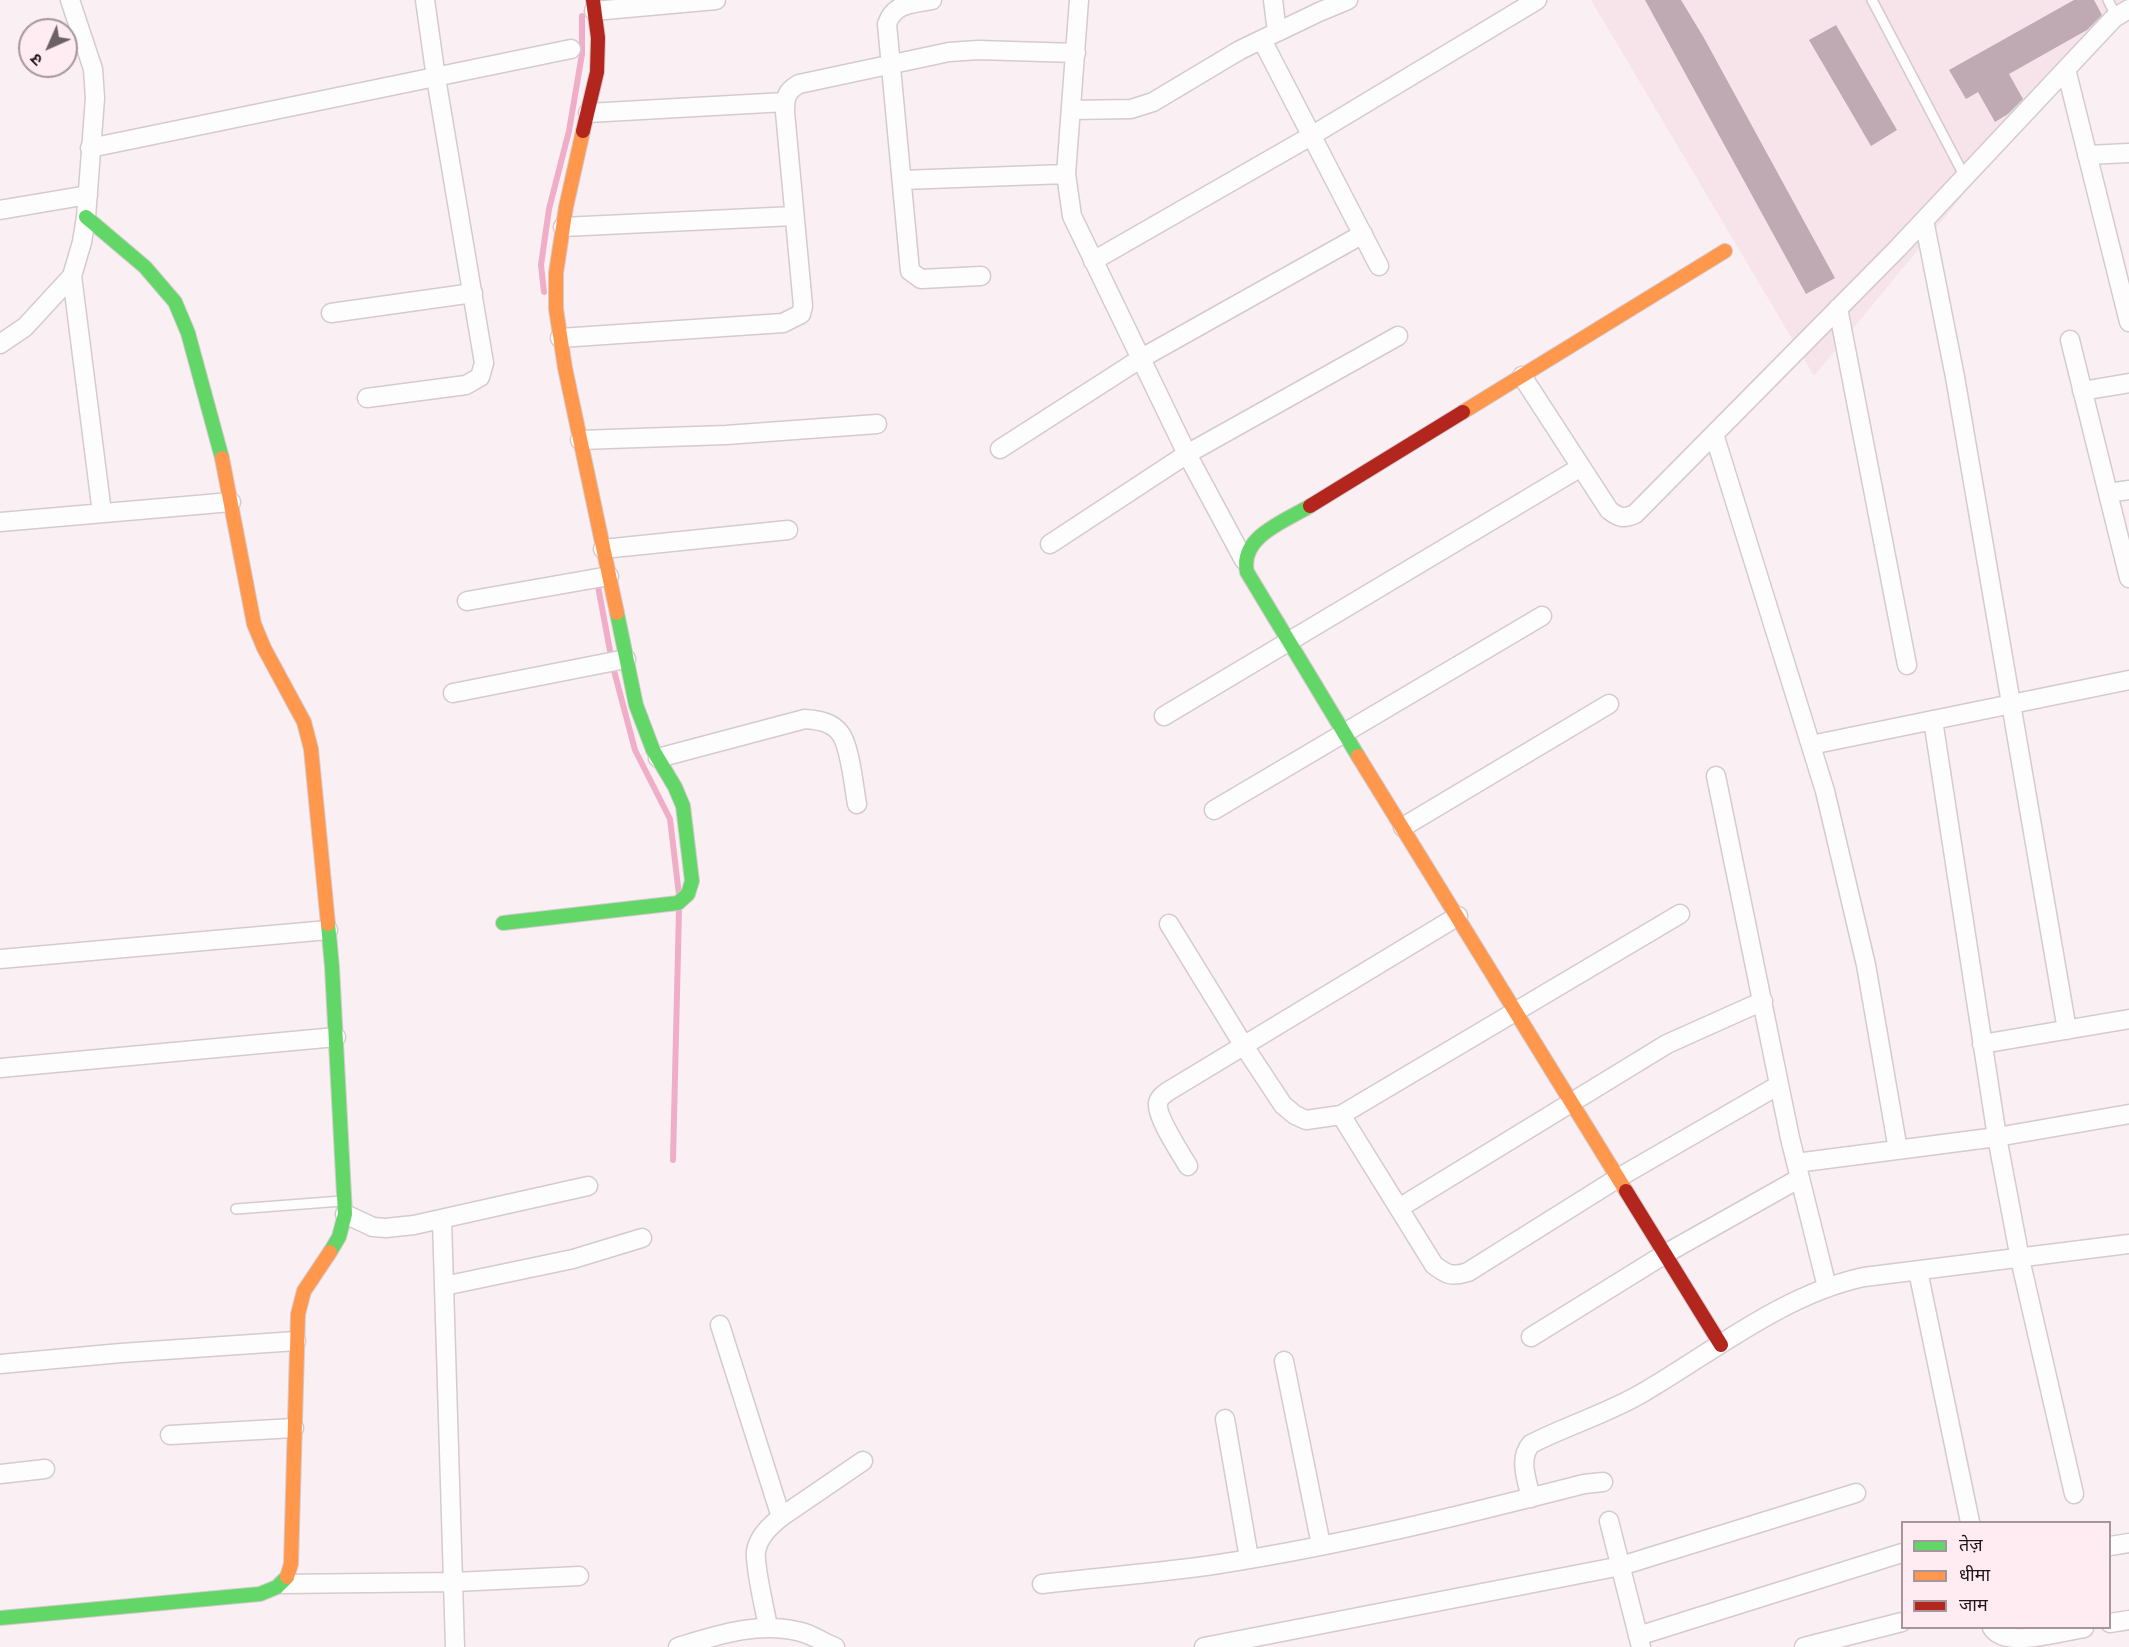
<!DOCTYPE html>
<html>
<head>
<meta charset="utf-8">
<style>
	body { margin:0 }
	#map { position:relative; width:2129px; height:1647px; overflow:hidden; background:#faf0f3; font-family:Figtree,"Noto Sans Devanagari",sans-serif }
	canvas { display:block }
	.legend { position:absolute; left:1901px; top:1521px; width:210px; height:108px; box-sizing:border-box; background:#ffebf2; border:2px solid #a6959c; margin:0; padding:8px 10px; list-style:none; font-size:18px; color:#20151a }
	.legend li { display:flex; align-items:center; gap:12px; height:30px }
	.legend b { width:30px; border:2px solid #a6959c }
	.north { position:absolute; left:18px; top:18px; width:60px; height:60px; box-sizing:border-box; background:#ffebf2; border:2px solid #a6959c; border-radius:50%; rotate:225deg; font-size:16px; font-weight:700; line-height:24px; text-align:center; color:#20151a }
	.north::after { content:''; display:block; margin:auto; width:21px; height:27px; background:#6c6266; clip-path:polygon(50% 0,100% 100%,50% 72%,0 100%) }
</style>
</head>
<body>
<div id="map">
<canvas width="2129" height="1647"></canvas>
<ul class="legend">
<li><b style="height:8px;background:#63d668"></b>तेज़</li>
<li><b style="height:8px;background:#ff974d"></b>धीमा</li>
<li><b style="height:8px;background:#b3261e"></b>जाम</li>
</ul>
<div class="north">उ</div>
</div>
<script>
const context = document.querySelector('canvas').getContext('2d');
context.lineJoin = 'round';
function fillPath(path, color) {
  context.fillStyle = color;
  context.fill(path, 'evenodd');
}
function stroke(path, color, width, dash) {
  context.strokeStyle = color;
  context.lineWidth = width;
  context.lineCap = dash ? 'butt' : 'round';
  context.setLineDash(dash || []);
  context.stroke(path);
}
fillPath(new Path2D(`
	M1591,0h533l-310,376z`), '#f7e4eb');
stroke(new Path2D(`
	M544,292l-3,-27 8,-56 20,-78 13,-77v-38
	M597,581l14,75
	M613,667l22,83 35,69 9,76
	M673,1160l6,-250`), '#efadc8', 6);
fillPath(new Path2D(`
	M1645,0h36l23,38 131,240 -29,16z
	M2074,0h20l8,15 -15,15 -78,44 14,25 -15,15 -13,8 -17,-30 -12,7 -17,-29z
	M1836,25l61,105 -26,16 -62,-106z`), '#bfaab3');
const lane = new Path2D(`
	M1872,0l93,177
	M2108,0l8,16
	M236,1209l106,-8`);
const street = new Path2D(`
	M932,0c-20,4 -38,3 -45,24l23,247 11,8 60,-3
	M1079,0l-13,174 6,42 115,238 57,106
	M1273,0l4,32
	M594,11l122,-11
	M1262,40l117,226
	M2066,69l63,253
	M1072,110l59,-1 22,-7 87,-52 79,-38 29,-12
	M588,113l197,-11
	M90,148l481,-99
	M2087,155l42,-2
	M902,180l164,-6
	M0,210l88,-15
	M1924,220l31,157 112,653
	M563,227l231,-11
	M1093,261l218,-125 226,-136
	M72,276l30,237
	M1838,308l69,357
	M331,313l142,-20
	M560,338l223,-15 18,-9 2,-8 -18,-194c0,-14 1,-21 14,-28l150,-32 29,-2 98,3
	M2070,340l59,238
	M0,344l25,-17 47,-51 10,-34 4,-25 9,-119 -2,-29 -23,-69
	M1522,376l87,134c10,8 15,9 26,4l263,-266 216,-230 15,-9
	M2082,391l47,-8
	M367,398l99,-13 14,-8 4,-14 -48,-285 -11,-78
	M1714,434l111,357 41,174 32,185
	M580,440l146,-5 151,-11
	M1000,449l140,-90 223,-125
	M2108,493l21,-3
	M0,522l231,-20
	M1050,544l137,-90 211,-118
	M603,549l185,-19
	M467,601l142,-25
	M453,693l173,-34
	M1164,716l417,-249
	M1933,720l64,417 23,122 54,235
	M1811,745l318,-65
	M658,758l147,-39c13,1 27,3 35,14 10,12 14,55 17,71
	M1716,776l74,362 37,149
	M1214,810l328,-194
	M1403,827l206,-123
	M1169,924l75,122 39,59 12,10 11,5 35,-5 339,-201
	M0,959l328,-29
	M1982,1044l147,-25
	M0,1068l336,-31
	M1341,1115l93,150c13,10 18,12 34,7l150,-94 161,-93
	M1796,1163l201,-26 132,-23
	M1188,1166c-8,-14 -32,-49 -30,-63 1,-5 5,-8 9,-11l291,-176
	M1399,1208l268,-164 96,-43
	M345,1214l28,13 13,1 28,-3 174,-39
	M442,1220l13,427
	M1918,1271l52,251
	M444,1286l129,-27 69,-21
	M720,1325l61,192
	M1531,1337l134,-83 135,-76
	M1284,1361l37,184
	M0,1364l121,-11 175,-12
	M1225,1419l24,139
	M170,1435l124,-7
	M0,1474l45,-5
	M1531,1498c-4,-18 -13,-39 0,-54 37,-19 78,-31 113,-52 70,-41 140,-98 220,-115l265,-33
	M1609,1521l32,126
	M2110,1546l19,-3
	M283,1584l172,-2 124,-6
	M1042,1584c59,-7 118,-11 177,-20 123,-19 244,-49 365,-80l19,-2
	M2110,1623l19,-3
	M768,1627c-3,-17 -14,-62 -12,-76 3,-15 14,-25 25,-34l82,-56
	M1992,1628c2,2 4,5 7,6 17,11 65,-3 85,-6
	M1638,1636l264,-83
	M678,1647c40,-12 81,-26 123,-15 12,3 23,11 34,15
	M1204,1647l417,-81 235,-73
	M1804,1647l98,-25`);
const fast = new Path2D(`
	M86,217l59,50 30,35 13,31 34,125
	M1310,506c-25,15 -71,31 -63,66l111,184
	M503,923l175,-20 10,-9 4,-13 -9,-75 -8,-19 -22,-37 -17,-45 -19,-92
	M328,924l4,43 13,247 -6,23 -9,15
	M0,1618l260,-24 17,-7 10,-10`);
const slow = new Path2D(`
	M583,131l-17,76 -10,66v36l9,59 52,245
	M1463,412l262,-161
	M222,458l32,166 10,24 40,74 7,27 17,175
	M1358,756l268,435
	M287,1577l4,-13 7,-250 6,-23 26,-39`);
const jam = new Path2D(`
	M583,131l14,-59 1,-34 -5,-38
	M1310,506l153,-94
	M1626,1191l95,154`);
stroke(lane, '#d5cace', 12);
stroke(street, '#d5cace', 21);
stroke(fast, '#d5cace', 16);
stroke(slow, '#d5cace', 16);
stroke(jam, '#d5cace', 16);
stroke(lane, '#fefdfd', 9);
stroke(street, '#fefdfd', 18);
stroke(fast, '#63d668', 14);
stroke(slow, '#ff974d', 14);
stroke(jam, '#b3261e', 14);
</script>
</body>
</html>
